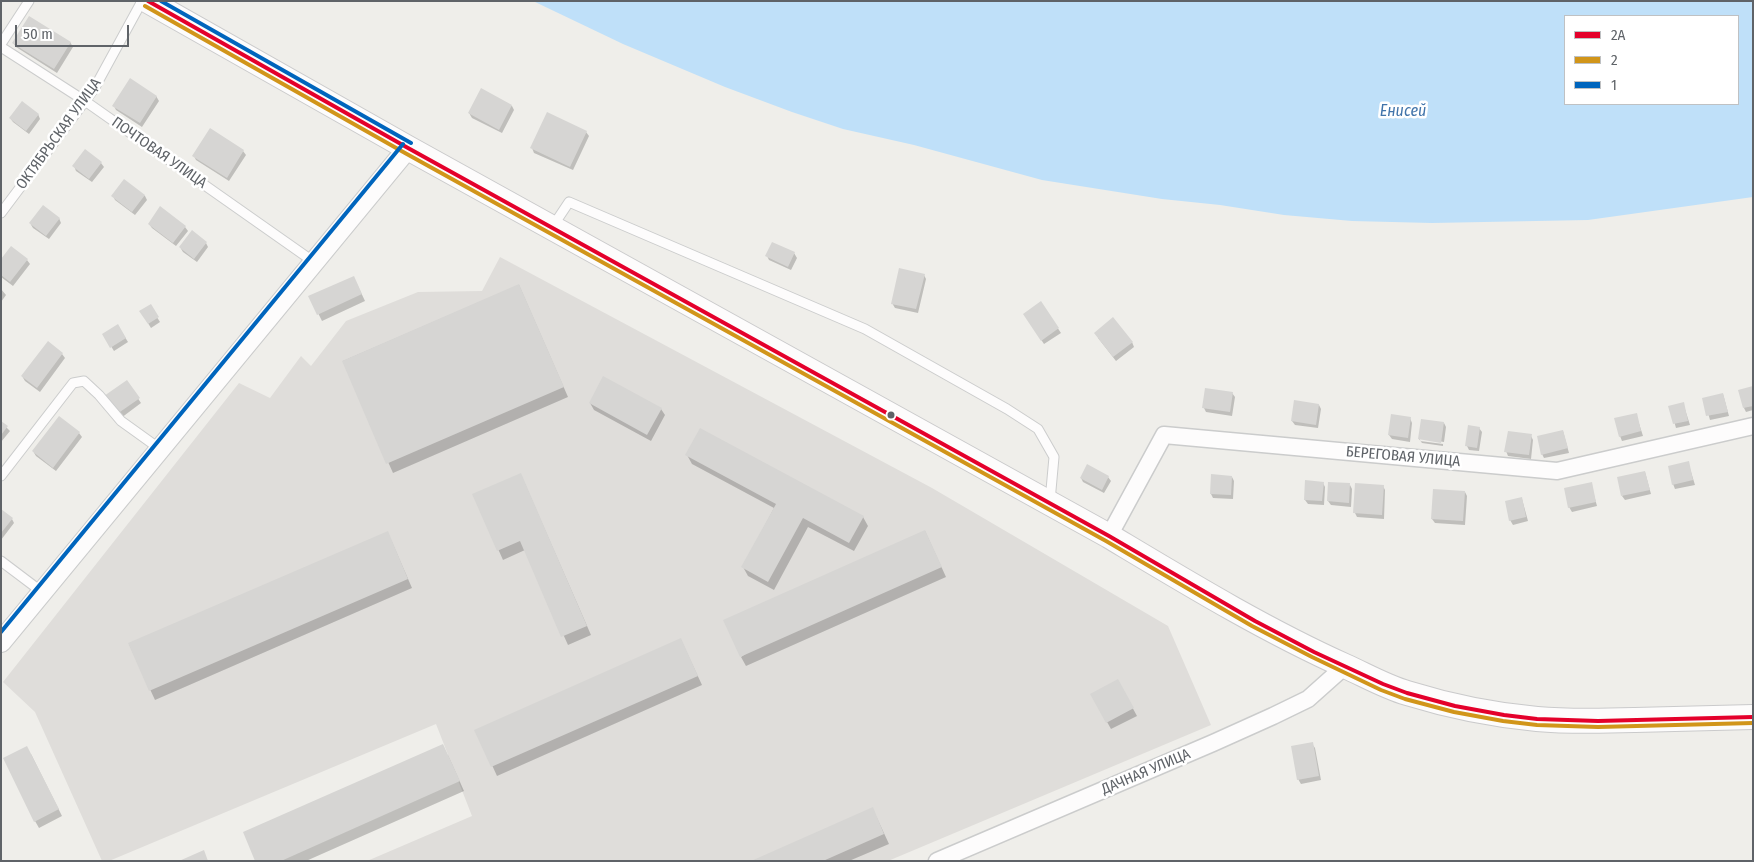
<!DOCTYPE html>
<html>
<head>
<meta charset="utf-8">
<style>
	body { margin:0 }
	#map { position:relative; width:1754px; height:862px; overflow:hidden; background:#efeeea; font-family:"Fira Sans Condensed",sans-serif }
	canvas { display:block }
	.frame { position:absolute; inset:0; border:2px solid #5f6368; pointer-events:none }
	.legend { position:absolute; left:1564px; top:15px; width:175px; height:90px; box-sizing:border-box; background:#fff; border:1px solid #bfc1c3; margin:0; padding:6px 9px; list-style:none; font-size:15px; color:#5f6368 }
	.legend li { display:flex; align-items:center; gap:10px; height:25px }
	.legend b { width:25px; border:1px solid #bfc1c3 }
	.scale { position:absolute; left:15px; top:25px; width:114px; height:22px; box-sizing:border-box; border:2px solid #5f6368; border-top:0; padding-left:6px; font-size:15px; line-height:18px; white-space:nowrap; color:#5f6368; -webkit-text-stroke:4px #fff; paint-order:stroke }
</style>
</head>
<body>
<div id="map">
<canvas width="1754" height="862"></canvas>
<div class="frame"></div>
<ul class="legend">
<li><b style="height:6px;background:#e4002b"></b>2А</li>
<li><b style="height:6px;background:#d1951a"></b>2</li>
<li><b style="height:6px;background:#0065bd"></b>1</li>
</ul>
<div class="scale">50 m</div>
</div>
<script>
const context = document.querySelector('canvas').getContext('2d');
context.lineJoin = 'round';
function fillPath(path, color) {
  context.fillStyle = color;
  context.fill(path, 'evenodd');
}
function stroke(path, color, width, dash) {
  context.strokeStyle = color;
  context.lineWidth = width;
  context.lineCap = dash ? 'butt' : 'round';
  context.setLineDash(dash || []);
  context.stroke(path);
}
function write(font, color, halo, rows, align = 'center') {
  context.font = font + ' "Fira Sans Condensed",sans-serif';
  context.lineWidth = 5;
  context.setLineDash([]);
  context.textBaseline = 'middle';
  context.strokeStyle = halo;
  context.fillStyle = color;
  for (const [text, x, y, turn = 0] of rows) {
    context.save();
    context.translate(x, y);
    context.rotate((+turn || 0) * Math.PI / 180);
    context.textAlign = isNaN(turn) ? turn : align;
    if (halo) context.strokeText(text, 0, 0);
    context.fillText(text, 0, 0);
    context.restore();
  }
}
fillPath(new Path2D(`
	M500,257l432,231 236,138 43,99 -323,136h-521l105,-45 -36,-92 -327,137h-7l-67,-149 -32,-30 236,-299 31,15 31,-42 10,10 35,-45 72,-29 64,-1z`), '#dfddda');
fillPath(new Path2D(`
	M533,1h1220v196l-165,23 -156,3 -80,-2 -68,-6 -64,-10 -58,-6 -120,-19 -128,-35 -71,-16 -51,-17 -67,-25 -102,-43zM1565,16h173v88h-173z`), '#bfe0f9');
fillPath(new Path2D(`
	M70,42l3,5 -16,26 -41,-26 -3,-4z
	M156,96l3,5 -17,26 -26,-17 -2,-4z
	M512,106l2,4 -12,23 -30,-15 -3,-5z
	M38,114l2,5 -11,15 -16,-12 -3,-4z
	M210,130l33,21 3,4 -17,26 -33,-21 -2,-4z
	M586,132l3,4 -16,34 -39,-17 -2,-5z
	M86,151l15,12 3,4 -12,15 -16,-11 -2,-5z
	M124,180l21,16 2,4 -12,15 -20,-15 -2,-4z
	M59,218l2,5 -12,16 -16,-11 -3,-5z
	M149,224l36,3 3,4 -12,15 -24,-18z
	M206,243l2,4 -11,15 -14,-10 -3,-5z
	M794,253l3,5 -6,12 -22,-10 -2,-4z
	M27,260l3,4 -17,22 -12,-9v-15z
	M924,275l2,4 -8,34 -23,-5 -3,-5z
	M357,284l8,17 -43,20 -12,-24z
	M519,285l49,112 -175,76 -50,-112z
	M1,289l5,6 -5,7z
	M1041,303l20,30 -17,11 -20,-30z
	M150,306l10,16 -9,6 -10,-16z
	M118,326l10,16 -14,9 -10,-16z
	M1098,338l34,4 2,5 -18,14z
	M48,343l14,11 3,4 -25,34 -15,-11 -3,-5z
	M127,382l14,21 -20,15 -13,-17z
	M1753,387v23l-7,2 -2,-4z
	M1232,393l3,4 -3,19 -26,-4 -2,-4z
	M1723,394l6,22 -19,4 -6,-21z
	M590,403l71,6 4,6 -14,26 -57,-31z
	M1683,403l7,22 -14,3 -6,-21z
	M1319,405l2,4 -3,19 -23,-3 -3,-4z
	M1636,414l7,22 -21,5 -2,-5z
	M1410,418l2,5 -2,19 -18,-3 -3,-4z
	M1,422l9,9 -9,11z
	M1444,423l2,4 -2,15 -24,-4v3l23,3v2l-21,-3 -3,-4z
	M1479,428l3,4 -3,19 -10,-1 -2,-4z
	M1563,431l6,22 -25,5 -2,-4z
	M79,433l3,4 -26,34 -20,-15 -3,-5z
	M1531,436l2,4 -2,19 -23,-3 -2,-5z
	M687,455l176,62 5,9 -14,25 -46,-24 -34,63 -26,-14 -5,-9 31,-59 -82,-44z
	M1688,462l7,23 -20,4 -2,-5z
	M1645,472l6,22 -26,6 -3,-4z
	M1108,477l3,4 -7,12 -21,-11 -2,-4z
	M1232,477l2,4 -1,18 -20,-1 -2,-4z
	M1323,483l2,4 -1,18 -16,-1 -3,-4z
	M525,484l66,151 -23,10 -43,-95 -22,10 -29,-65z
	M1591,484l6,22 -25,6 -3,-5z
	M1350,485l2,4 -1,18 -20,-2 -3,-4z
	M1383,486l2,4 -1,29 -27,-2 -2,-4z
	M1465,492l2,4 -2,29 -30,-2 -3,-4z
	M1522,499l6,22 -15,4 -3,-5z
	M1,510l11,9 2,4 -13,17z
	M925,531l21,46 -200,89 -5,-9z
	M392,542l20,46 -257,112 -26,-56z
	M681,640l21,45 -205,91 -21,-46z
	M1118,681l19,35 -26,13 -19,-34z
	M1312,744l3,4 6,32 -20,4 -3,-5z
	M31,754l31,62 -23,12 -4,-7z
	M448,755l16,36 -158,70h-49z
	M877,818l12,26 -40,17h-95z`), '#0003');
fillPath(new Path2D(`
	M29,16l42,26 -17,27 -42,-26z
	M130,78l27,18 -17,27 -28,-17z
	M481,88l31,17 -13,25 -31,-17z
	M22,101l17,13 -13,17 -17,-13z
	M547,112l40,19 -17,36 -40,-19z
	M210,128l34,22 -17,28 -35,-22z
	M85,149l17,13 -13,17 -17,-13z
	M124,179l21,16 -13,17 -21,-16z
	M43,205l17,13 -14,18 -17,-13z
	M160,206l26,20 -13,17 -25,-19z
	M192,230l15,12 -13,17 -15,-12z
	M772,242l23,10 -7,15 -23,-11z
	M11,246l17,13 -18,23 -9,-7v-16z
	M899,268l26,6 -9,35 -25,-5z
	M354,276l8,18 -45,21 -9,-19z
	M519,284l45,103 -178,77 -44,-103z
	M1041,301l18,27 -18,13 -18,-27z
	M151,304l8,13 -11,7 -9,-13z
	M1113,317l20,25 -20,15 -19,-24z
	M118,324l8,14 -16,10 -8,-14z
	M48,341l15,12 -26,35 -16,-12z
	M603,376l59,32 -15,27 -58,-32z
	M127,380l13,18 -23,16 -13,-18z
	M1753,386v20l-10,2 -5,-18z
	M1205,388l28,4 -3,20 -28,-4z
	M1723,393l5,19 -22,4 -4,-18z
	M1294,400l25,4 -3,21 -25,-4z
	M1684,402l4,19 -15,3 -5,-18z
	M1637,413l4,18 -22,6 -5,-19z
	M1391,414l20,3 -3,21 -20,-3z
	M59,416l21,16 -27,36 -21,-17z
	M1421,419l23,3 -3,21 -23,-4z
	M1,421l7,5 -7,9z
	M1468,425l12,2 -3,21 -12,-2z
	M700,428l164,88 -15,27 -46,-25 -35,64 -27,-15 35,-63 -91,-49z
	M1563,430l5,18 -27,7 -4,-19z
	M1508,431l24,3 -3,21 -25,-3z
	M1689,461l4,19 -21,5 -4,-19z
	M1087,464l22,12 -7,14 -22,-12z
	M1645,471l5,19 -29,6 -4,-19z
	M521,473l66,153 -26,11 -41,-96 -23,10 -25,-57z
	M1211,474l21,2 -1,19 -21,-1z
	M1305,480l19,2 -2,19 -18,-1z
	M1328,482l22,1 -1,20 -22,-2z
	M1592,482l4,20 -28,6 -4,-20z
	M1355,483l29,2 -2,30 -29,-2z
	M1433,489l32,2 -2,30 -32,-2z
	M1522,497l4,20 -17,4 -4,-20z
	M1,509l12,9 -12,15z
	M925,530l17,37 -202,90 -17,-37z
	M388,531l20,48 -259,112 -21,-48z
	M681,638l17,38 -207,91 -17,-37z
	M1118,679l16,29 -28,15 -16,-29z
	M1313,742l6,34 -22,4 -6,-34z
	M443,744l17,37 -179,80h-26l-12,-29z
	M27,746l32,63 -25,13 -31,-64z
	M873,807l11,27 -61,27h-72z
	M204,850l4,11h-29z`), '#d6d5d3');
const service = new Path2D(`
	M1,44l28,-43
	M1,47l84,54 229,161
	M1,213l93,-124 48,-88
	M553,226l16,-24 296,127 142,80 31,20 16,28 -4,44
	M1,476l72,-93 11,-2 15,14 22,26 39,28
	M1,561l41,31`);
const minor = new Path2D(`
	M1109,536l55,-101 393,36 196,-45
	M937,861l276,-118 60,-27 35,-17 37,-33`);
const tertiary = new Path2D(`
	M1,642l407,-494`);
const secondary = new Path2D(`
	M148,1l260,147 701,388c77,46 154,93 236,130 20,9 41,21 62,27 42,13 86,22 130,26 33,3 65,2 98,1 39,-1 79,-2 118,-3`);
stroke(service, '#cbcccc', 11);
stroke(minor, '#cbcccc', 19);
stroke(tertiary, '#cbcccc', 22);
stroke(secondary, '#cacacb', 26);
stroke(service, '#fdfcfc', 9);
stroke(minor, '#fdfcfc', 16);
stroke(tertiary, '#fdfcfc', 20);
stroke(secondary, '#fdfcfc', 24);
stroke(new Path2D(`
	M148,1l260,147 701,388 146,85 59,31 69,32 24,9 48,13 49,9 33,4 61,2 155,-4`), '#e4002b', 4);
stroke(new Path2D(`
	M145,6l260,147 701,388 146,85 60,31 69,33 24,9 49,13 49,9 34,4 61,2 155,-4`), '#d1951a', 4);
stroke(new Path2D(`
	M161,1l250,142
	M1,632l402,-488`), '#0065bd', 4);
for (const [x, y, r, color] of [
	[891,415,4.5,"#5f6368"]
]) {
  const dot = new Path2D();
  dot.arc(x, y, r, 0, 2 * Math.PI);
  context.fillStyle = color;
  context.fill(dot);
  stroke(dot, '#fff', 2);
}
write('15px', '#5f6368', '#fff', [
	["ОКТЯБРЬСКАЯ УЛИЦА",59,134,-54],
	["ПОЧТОВАЯ УЛИЦА",159,153,35],
	["БЕРЕГОВАЯ УЛИЦА",1403,457,5],
	["ДАЧНАЯ УЛИЦА",1146,772,-23]
]);
write('italic 16px', '#4174aa', '#fff', [
	["Енисей",1403,112]
]);
</script>
</body>
</html>
